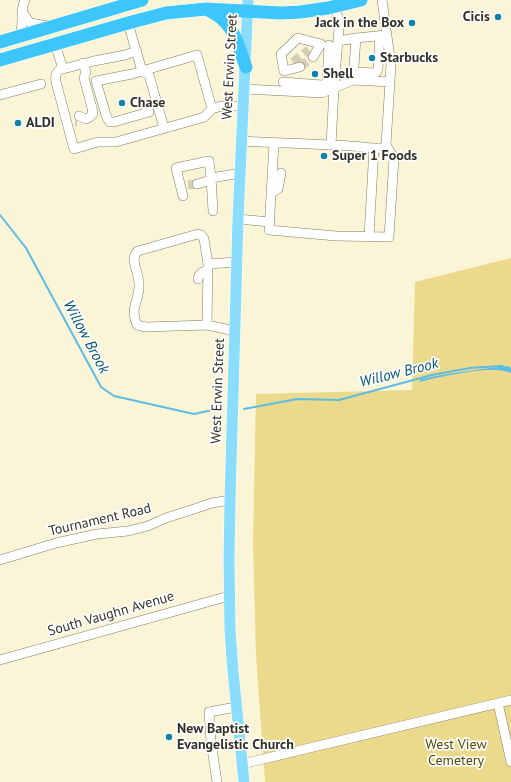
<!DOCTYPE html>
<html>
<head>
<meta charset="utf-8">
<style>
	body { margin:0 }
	canvas { display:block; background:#fbf5d8 }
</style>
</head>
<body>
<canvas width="511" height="782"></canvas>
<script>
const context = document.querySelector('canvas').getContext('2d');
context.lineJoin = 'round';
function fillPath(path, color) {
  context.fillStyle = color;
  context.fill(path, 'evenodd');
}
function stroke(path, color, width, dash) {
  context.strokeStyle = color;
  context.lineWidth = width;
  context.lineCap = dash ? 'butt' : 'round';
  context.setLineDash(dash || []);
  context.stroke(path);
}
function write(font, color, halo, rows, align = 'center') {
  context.font = font + ' "PT Sans",sans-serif';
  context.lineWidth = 3.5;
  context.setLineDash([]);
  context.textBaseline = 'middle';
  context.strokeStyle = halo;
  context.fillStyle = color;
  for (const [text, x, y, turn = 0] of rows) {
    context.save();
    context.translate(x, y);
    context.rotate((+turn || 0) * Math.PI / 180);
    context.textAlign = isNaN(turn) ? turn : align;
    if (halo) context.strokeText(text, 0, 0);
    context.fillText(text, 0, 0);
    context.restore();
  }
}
fillPath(new Path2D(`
	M511,258v524h-246l-9,-126 -3,-113 3,-149 156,-4 3,-108z`), '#ebda8b');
fillPath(new Path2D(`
	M508,366l3,2v5c-17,-9 -72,4 -92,9l2,-3c29,-6 58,-10 87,-13z`), '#5dbbe4');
stroke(new Path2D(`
	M0,215l26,33 75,139 13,9 80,18 23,-5
	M244,409l53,-10 42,1 93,-25 38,-7 31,-2 3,1`), '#5dbbe4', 2);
stroke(new Path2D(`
	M293,62l16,-12
	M300,67l13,-10
	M75,122h2
	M188,185l9,-1`), '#d3ceb4', 9, [9, 4.5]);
const minor = new Path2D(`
	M23,13l7,10 18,3
	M128,23l14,48 55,-16 15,54 9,-3h23
	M19,37c6,-12 0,-26 6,-37
	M338,41l18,-3
	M55,44l8,25
	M137,51l-12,4 -31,6 -35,9c-3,3 -4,7 -3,12l18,67 24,-7h18l85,-24 3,-1 8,-8
	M300,67l-16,4 -3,-17 17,-16 23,6 -8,13
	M354,72l22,1 2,-4 2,-34
	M353,80l3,-42 31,-3
	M283,82l39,3 5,-1 2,-39
	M245,89l77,4 31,-13 37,2
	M0,95l41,-11
	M149,112l-35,10h-4l-3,-4 -1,-3 -10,-34 36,-7 10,-3 7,4 15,53
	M79,116l7,3 4,-2 3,-3 -1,-6 -8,-30 2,-6 -3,-9
	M242,141c29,2 57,2 86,4 18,0 36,2 53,4l5,-4 5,-80 -9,-65
	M274,143l-5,87 67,6 53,1 5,-79 -8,-13
	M331,145l3,-57 5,-60 -3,-22
	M197,184l14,-4
	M271,193l7,-4 3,-16
	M183,196l-7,-28 33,-7 2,17
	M213,211l-2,-33 30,-5
	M238,219l32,3
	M369,236l5,-88
	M208,264l-1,61 -61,2 -9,-2c-8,-18 3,-24 2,-40 0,-7 -2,-13 -4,-19 -1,-6 -2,-11 3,-15l60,-17 3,1 3,4 4,25 29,-2
	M198,279c1,-6 4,-7 10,-9
	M207,325l28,6
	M0,560l56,-17 41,-9 31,-3 20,-5 18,-8 28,-9 18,-6 18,-3
	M0,660l229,-64
	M498,703l13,59
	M242,764l269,-64
	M217,782l-6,-40 -2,-30 27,-5`);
const major = new Path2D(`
	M244,782l-11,-111 -3,-40 -1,-71 1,-60 8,-281 10,-219`);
const highway = new Path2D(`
	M208,10c27,13 28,31 38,57
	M0,42l142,-42
	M0,60l128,-37 38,-10 40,-4 75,4 19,-1 28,-4 33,-8`);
stroke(minor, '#817c62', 10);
stroke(major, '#fff', 12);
stroke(highway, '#fff', 14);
stroke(minor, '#fff', 9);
stroke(major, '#8addfd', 11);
stroke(highway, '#3cc6fb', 13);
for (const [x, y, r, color] of [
	[498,17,4,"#1182a9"],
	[412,23,4,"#1182a9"],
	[372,58,4,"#1182a9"],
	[315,74,4,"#1182a9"],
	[122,103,4,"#1182a9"],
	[18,123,4,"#1182a9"],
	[324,156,4,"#1182a9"],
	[169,737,4,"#1182a9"]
]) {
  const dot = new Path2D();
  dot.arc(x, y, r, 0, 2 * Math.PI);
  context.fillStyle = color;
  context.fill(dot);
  stroke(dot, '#fff', 1.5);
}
write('bold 14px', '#343126', '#fff', [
	["Cicis",490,17,"right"],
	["Jack in the Box",404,23,"right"],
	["Starbucks",380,58],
	["Shell",323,74],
	["Chase",130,103],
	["ALDI",26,123],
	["Super 1 Foods",332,156],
	["New Baptist",177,729],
	["Evangelistic Church",177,745]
], 'left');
write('14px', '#343126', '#fff', [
	["West Erwin Street",230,67,-87],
	["West Erwin Street",218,391,-88],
	["Tournament Road",100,520,-13],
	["South Vaughn Avenue",111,614,-16]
]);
write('14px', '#574b06', '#fff', [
	["West View",456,745],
	["Cemetery",456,761]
]);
write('italic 15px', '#065773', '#fff', [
	["Willow Brook",86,337,62],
	["Willow Brook",399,373,-14]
]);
</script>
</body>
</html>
